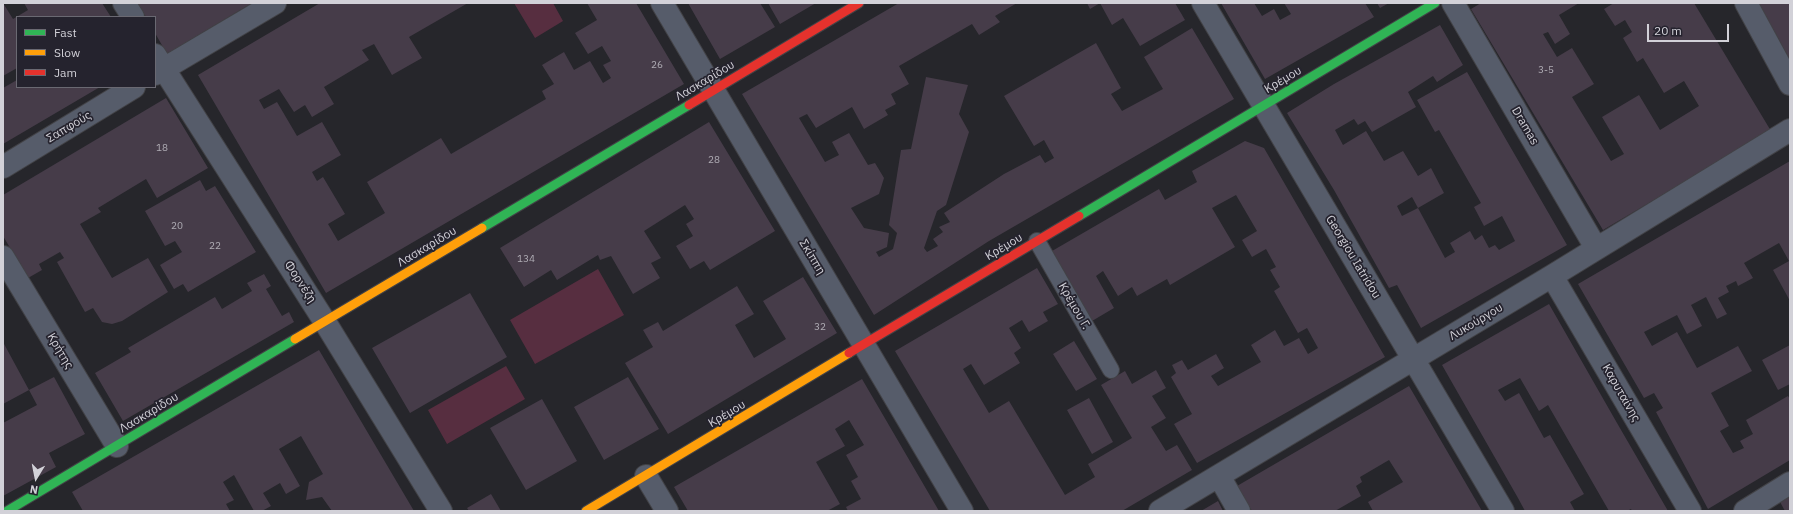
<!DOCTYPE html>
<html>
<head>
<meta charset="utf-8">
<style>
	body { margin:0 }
	#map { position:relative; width:1793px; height:514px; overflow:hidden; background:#26262b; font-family:"IBM Plex Sans",sans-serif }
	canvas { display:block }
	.frame { position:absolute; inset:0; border:4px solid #d2d1d8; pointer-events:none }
	.legend { position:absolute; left:16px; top:16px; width:140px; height:72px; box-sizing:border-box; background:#25232e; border:1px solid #6a6972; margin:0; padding:5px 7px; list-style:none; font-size:12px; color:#d2d1d8 }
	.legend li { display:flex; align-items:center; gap:8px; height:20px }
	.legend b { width:20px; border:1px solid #6a6972 }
	.north { position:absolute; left:16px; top:458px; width:40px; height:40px; -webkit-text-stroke:3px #25232e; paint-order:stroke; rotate:190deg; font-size:11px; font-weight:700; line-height:16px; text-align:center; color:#d2d1d8 }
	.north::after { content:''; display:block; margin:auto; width:14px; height:18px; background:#d2d1d8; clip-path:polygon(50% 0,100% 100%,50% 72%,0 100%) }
	.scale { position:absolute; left:1647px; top:24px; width:82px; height:18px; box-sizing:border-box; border:2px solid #d2d1d8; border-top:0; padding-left:5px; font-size:12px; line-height:14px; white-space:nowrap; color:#d2d1d8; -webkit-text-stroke:3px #25232e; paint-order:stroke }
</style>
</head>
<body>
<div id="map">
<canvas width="1793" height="514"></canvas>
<div class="frame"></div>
<ul class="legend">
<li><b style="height:5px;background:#30b455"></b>Fast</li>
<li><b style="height:5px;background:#ff9f0a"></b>Slow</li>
<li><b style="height:5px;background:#e5322d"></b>Jam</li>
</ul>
<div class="north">N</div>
<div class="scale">20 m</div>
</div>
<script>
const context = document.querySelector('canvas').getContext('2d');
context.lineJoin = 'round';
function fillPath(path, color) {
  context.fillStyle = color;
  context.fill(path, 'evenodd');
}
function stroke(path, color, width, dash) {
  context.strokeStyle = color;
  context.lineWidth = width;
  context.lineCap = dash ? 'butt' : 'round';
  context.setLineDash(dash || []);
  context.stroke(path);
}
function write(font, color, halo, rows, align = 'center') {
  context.font = font + ' "IBM Plex Sans",sans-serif';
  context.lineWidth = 3.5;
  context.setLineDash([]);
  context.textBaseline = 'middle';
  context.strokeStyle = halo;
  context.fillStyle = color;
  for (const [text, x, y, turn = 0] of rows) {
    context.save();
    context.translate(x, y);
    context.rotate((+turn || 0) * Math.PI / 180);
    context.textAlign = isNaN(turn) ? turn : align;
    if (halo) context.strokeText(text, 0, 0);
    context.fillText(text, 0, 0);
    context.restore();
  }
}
fillPath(new Path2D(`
	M514,3h39l10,18 -28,17z
	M598,269l26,46 -89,49 -25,-44z
	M506,366l19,33 -78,45 -19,-34z`), '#572e40');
fillPath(new Path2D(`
	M3,3l10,16 15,-9 -4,-7h78l9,14h-94v51l-14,8z
	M137,3h115l-85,51 -12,-21v-16h-9z
	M320,3h148l-59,34 13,21 -30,17 -18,-31 -12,6 7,10 -45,27 10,17 -22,13 -7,-12 -11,7 -15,-23 -20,11 5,9 13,-7 20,34 25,-14 19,33 -29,17 5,9 6,-4 22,37 -17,10 10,17 47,-28 -18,-31 74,-44 10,16 95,-55 -4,-8 12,-7 -12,-19 22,-13 10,18 16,-9 13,22 8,-5 -8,-13 8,-4 -9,-15 -14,8 -13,-21 22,-13 -10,-17h49l48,81 -358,209 -128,-218z
	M688,3h72l15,24 -55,32z
	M768,3h48l-36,21z
	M899,3h118l-22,13 5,6 -21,13 -7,-11 -73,42 10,18 -18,10 5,10 -11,6 3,5 -24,14 -12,-22 -36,21 -9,-14 -8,4 26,44 14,-7 -7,-13 17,-9 19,32 7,-2 9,15 -5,16 -28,14 13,20 25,5 -2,14 -11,5 3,5 14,-8 4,-16 -8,-8 12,-75 10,-1 15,-72 42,8 -9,29 10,18 -23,73 -9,6 -13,37 3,4 11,-6 -5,-7 10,-7 -4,-5 11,-5 -6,-9 60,-39 36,-19 5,8 9,-5 -10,-18 -10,6 -30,-50 92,-53 25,45 -10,6 11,17 41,-22 -19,-32 48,-29 42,71 -245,142 -115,74 -132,-221z
	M1087,3h88l10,17 -45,26 -17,-28 -11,7 -12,-22 -10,6z
	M1221,3h33l8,13 12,-7 6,11 11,-6 -7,-11h81l9,14 -109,62z
	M1377,3h12l-9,5z
	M1481,3h98l-20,12 11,19 -15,10 -7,-12 -5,2 14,23 15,-9 22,36 -22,13 39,64 13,-7 -22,-37 37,-22 21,35 39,-24 -15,-25 -20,12 -21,-35 -6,4 -14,-24 9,-6 -7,-12 -10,6 -11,-17 10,-6h80l77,128 -168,99 -132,-221z
	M1758,3h32v57l-12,-22z
	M1440,25l23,40 -26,17 -4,-6 -25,16 8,15 -44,25 -7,-11 -7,4 -4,-6 -19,11 8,15 23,-14 18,30 19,-10 15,25 13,-8 13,25 -26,15 -6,-11 -15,9 5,10 16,-8 27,50 10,-6 -5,-9 20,-12 5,9 7,-5 7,13 6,-3 4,5 16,-9 -4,-8 -9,-17 -18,10 -10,-19 7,-4 -42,-73 -4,2 -18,-32 50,-28 100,173 -146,83 -24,-43 -8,3 -55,-98 -47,-77 47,-29z
	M17,80v7h83l-97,57v-56z
	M166,98l42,70 -51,30 -11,-19 -48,29 3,4 -21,12 32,54 36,-20 20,34 -46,29 -10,3 -10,-2 -9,-14 -8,4 -28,-50 7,-4 -4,-6 -21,12 3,6 -14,8 -25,-42v-41z
	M709,122l66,109 -65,39 -6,-9 -14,8 -14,-23 17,-10 -7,-12 8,-5 -9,-14 -41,26 17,27 -10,5 9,15 -27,16 -22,-38 -11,4 -2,-5 -41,25 -6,-10 -27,17 -24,-39z
	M1245,141l19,7 121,209 -188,106 -23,-39 18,-10 -21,-37 5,-4 -4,-8 10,-5 6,10 28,-16 8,14 -13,8 7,10 43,-24 -10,-17 24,-15 9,16 15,-8 9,16 10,-6 -11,-20 -9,5 -24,-42 6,-4 -10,-17 6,-3 -10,-18 -14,8 -10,-17 15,-9 -21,-36 -24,13 23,39 -65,38 -3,-6 -30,17 -5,-9 -14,9 -15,-25 -7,5 18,32 -22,13 -40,-70 107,-62 6,11 32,-18 -5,-11z
	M1790,161v140l-17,-31 16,-9 -10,-18 -35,20 9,15 -15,8 -2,-5 -10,5 3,6 -11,6 9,16 -10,5 -11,-22 -15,8 11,21 -15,8 -10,-19 -33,17 8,14 25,-14 20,36 41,-22 14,25 -41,22 18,33 -9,5 13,22 11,-5 -4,-7 13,-7 -7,-14 42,-24 2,3v61l-82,49 -52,-97 7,-4 -9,-15 -10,5 -66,-114z
	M200,180l6,11 9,-5 41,66 -68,40 -5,-8 -9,5 -14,-24 22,-13 -7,-11 -10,5 -20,-35z
	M1037,268l21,36 -15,8 5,9 -19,11 -7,-12 -13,8 12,20 -7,5 6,10 -36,22 -13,-21 -8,5 26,44 20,-12 56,94 30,-18 -7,-13 44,-26 -31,-53 24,-14 7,13 24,-14 10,18 -14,8 14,22 -15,9 15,24 11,-6 15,25 -70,41h-132l-95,-160z
	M264,274l7,12 -5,3 16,27 7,-4 5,10 -171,99 -28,-48 36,-21 -3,-4 87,-51 7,12 30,-18 -5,-8z
	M803,277l34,56 -169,101 -43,-71 28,-16 -10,-17 15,-8 5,9 74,-45 17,28 -19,11 19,33 32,-19 -23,-38z
	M470,293l37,64 -97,56 -38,-65z
	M1549,304l68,119 51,88h-36l-1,-2 -4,2h-18l-61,-106 -9,6 -19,-33 -22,12 7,11 14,-8 25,45 6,-3 34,59 -14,8 5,9h-50l-7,-13 -76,-133z
	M1074,341l23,38 -21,12 -23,-37z
	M3,342l26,48 -26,14z
	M1790,345v39l-12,6 -16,-30z
	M319,350l95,161h-82l-10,-14 -16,3 3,-18 14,-8 -22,-38 -22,13 21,37 -14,8 -6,-11 -17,10 8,13 -9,5h-8l-20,-36 -11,7 11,18 -8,4 4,7h-147l-11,-19z
	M54,377l31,57 -36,19 7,14 -53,29v-73l34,-18 -8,-15z
	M628,377l31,52 -55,31 -30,-53z
	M862,379l77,132h-91l-2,-4 15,-8 -10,-18 7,-4 -12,-22 18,-10 -15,-25 -14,9 10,17 -29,16 24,42 -13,7h-139l-14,-24z
	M1409,386l73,125h-109l-5,-9 35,-20 -14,-22 -29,17 2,5 -6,4 5,10 -26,15h-83l-15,-25z
	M1089,398l24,44 -21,12 -25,-44z
	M542,399l35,62 -51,29 -36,-62z
	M491,494l10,17h-32l-2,-3z
	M1790,496v15h-5l-5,-9z
	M1218,501l5,10h-22z`), '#463c49');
const lane = new Path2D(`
	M1037,241l74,129`);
const street = new Path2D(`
	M124,3l9,14
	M662,3l300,508
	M1203,3l300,508
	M1453,3l143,245
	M1746,3l44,81
	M155,55l170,267 116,189
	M155,74l120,-71
	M3,167l131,-80
	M3,257l114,189
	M1552,276l138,235
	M646,476l21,35
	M1219,476l20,35
	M1160,511l392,-235 238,-146
	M1745,511l45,-28`);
const fast = new Path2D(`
	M1079,216l356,-213
	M482,228l207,-123
	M7,511l288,-172`);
const slow = new Path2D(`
	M295,339l187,-111
	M586,511l263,-158`);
const jam = new Path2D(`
	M689,105l170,-102
	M849,353l230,-137`);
stroke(lane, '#424246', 18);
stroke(street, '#424246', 24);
stroke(fast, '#424246', 11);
stroke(slow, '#424246', 11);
stroke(jam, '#424246', 11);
stroke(lane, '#565c6a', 16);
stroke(street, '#565c6a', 22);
stroke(fast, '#30b455', 9);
stroke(slow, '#ff9f0a', 9);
stroke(jam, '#e5322d', 9);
write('10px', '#afacb4', null, [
	["26",657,65],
	["3-5",1546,70],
	["18",162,148],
	["28",714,160],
	["20",177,226],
	["22",215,246],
	["134",526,259],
	["32",820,327]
]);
write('12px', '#d2d1d8', '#25232e', [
	["Κρέμου",1283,80,-31],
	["Λασκαρίδου",705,81,-31],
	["Dramas",1525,126,60],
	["Σαπφούς",69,127,-31],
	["Λασκαρίδου",427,247,-31],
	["Κρέμου",1004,247,-31],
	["Σκίππη",812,257,59],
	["Georgiou Iatridou",1353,257,59],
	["Φορνέζη",300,282,57],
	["Κρέμου Γ.",1074,306,60],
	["Λυκούργου",1476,322,-31],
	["Κρήτης",60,351,59],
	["Καρυταίνης",1621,393,60],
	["Λασκαρίδου",149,413,-31],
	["Κρέμου",727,414,-31]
]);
</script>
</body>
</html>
